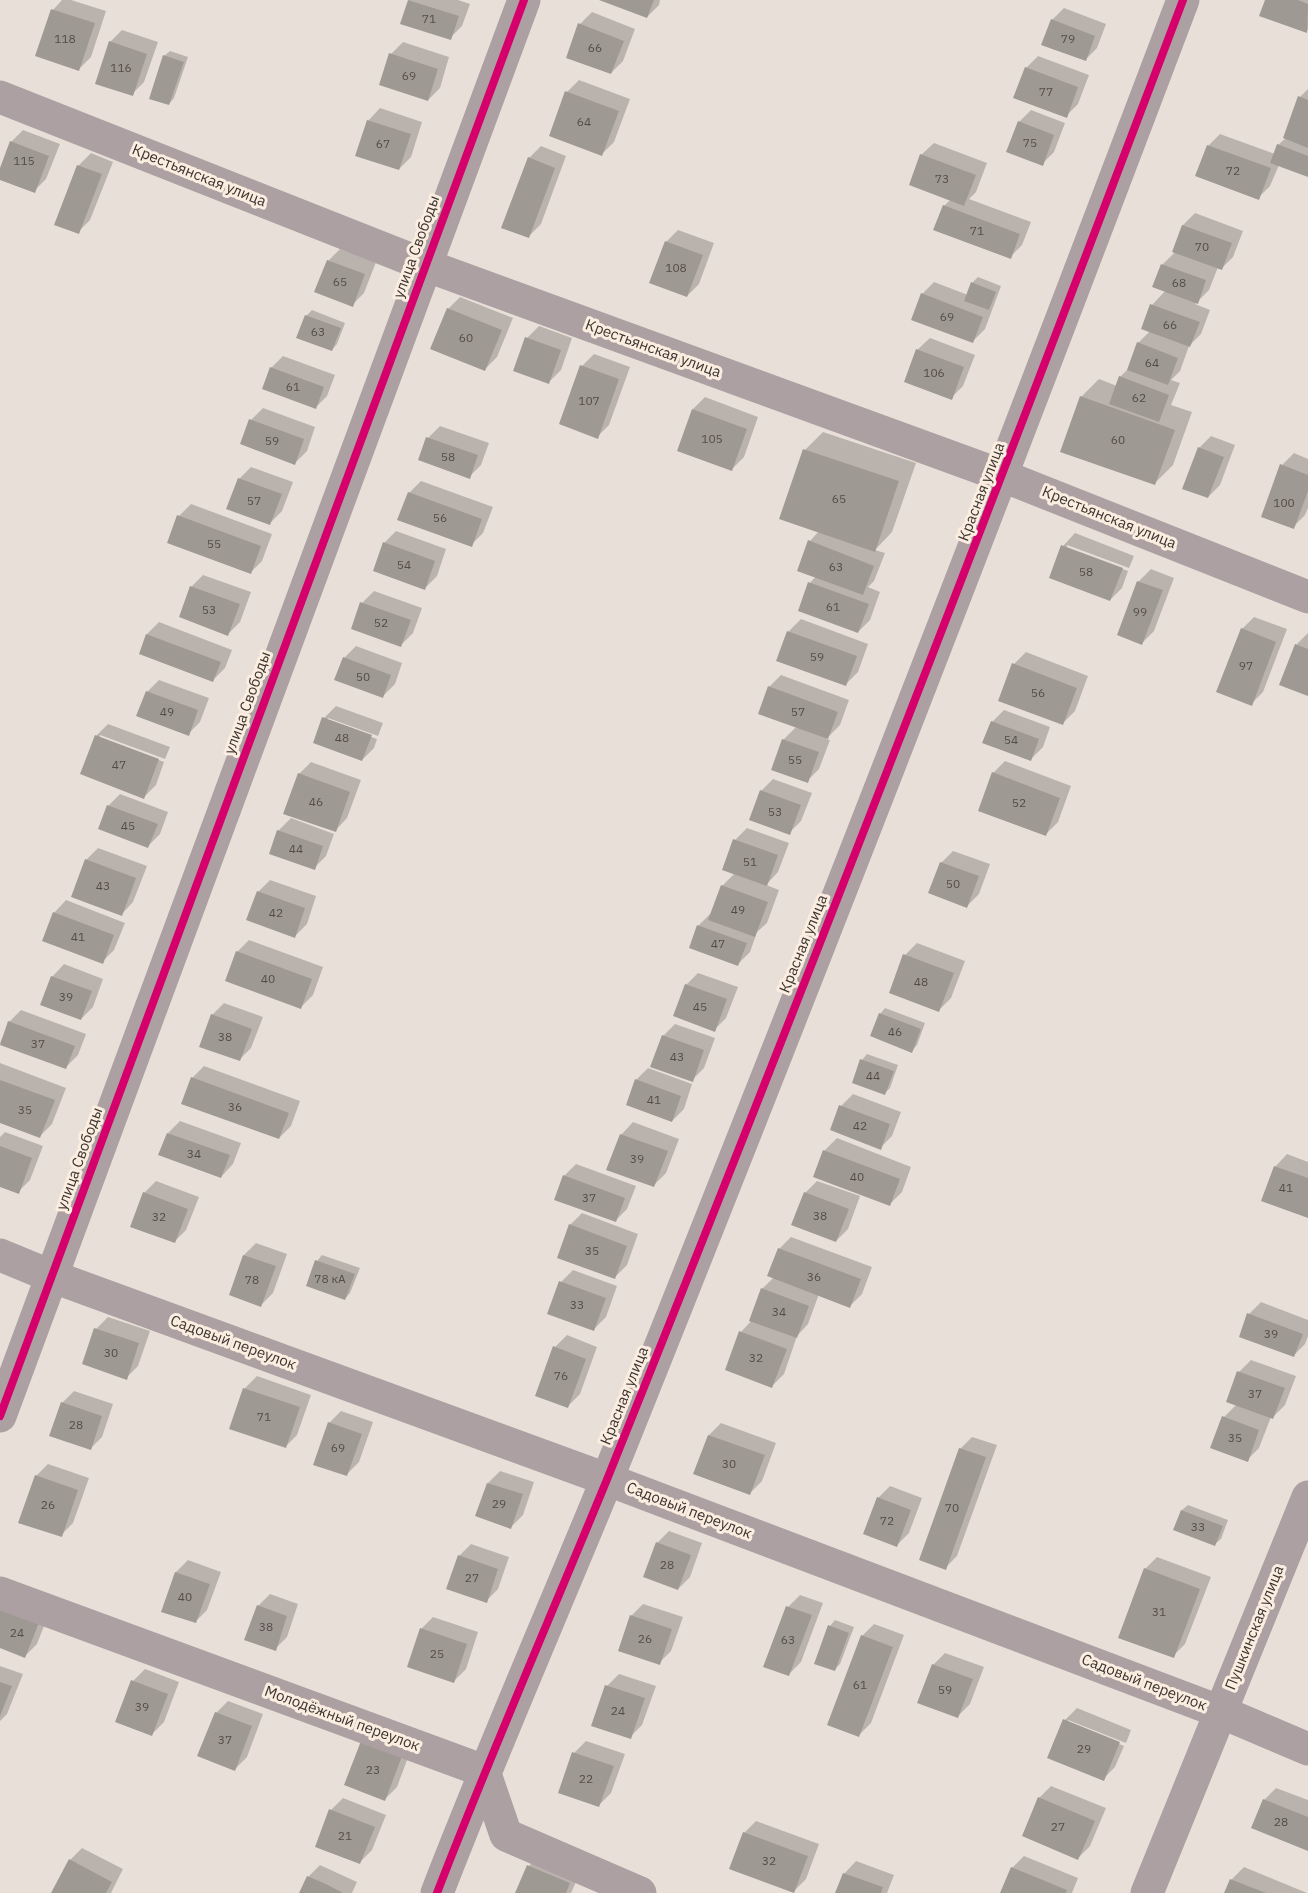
<!DOCTYPE html>
<html>
<head>
<meta charset="utf-8">
<style>
	body { margin:0 }
	canvas { display:block; background:#e8e0d8 }
</style>
</head>
<body>
<canvas width="1308" height="1893"></canvas>
<script>
const context = document.querySelector('canvas').getContext('2d');
context.lineJoin = 'round';
function fillPath(path, color) {
  context.fillStyle = color;
  context.fill(path, 'evenodd');
}
function stroke(path, color, width, dash) {
  context.strokeStyle = color;
  context.lineWidth = width;
  context.lineCap = dash ? 'butt' : 'round';
  context.setLineDash(dash || []);
  context.stroke(path);
}
function write(font, color, halo, rows, align = 'center') {
  context.font = font + ' "IBM Plex Sans",sans-serif';
  context.lineWidth = 6;
  context.setLineDash([]);
  context.textBaseline = 'middle';
  context.strokeStyle = halo;
  context.fillStyle = color;
  for (const [text, x, y, turn = 0] of rows) {
    context.save();
    context.translate(x, y);
    context.rotate((+turn || 0) * Math.PI / 180);
    context.textAlign = isNaN(turn) ? turn : align;
    if (halo) context.strokeText(text, 0, 0);
    context.fillText(text, 0, 0);
    context.restore();
  }
}
fillPath(new Path2D(`
	M62,0h9l35,11 -15,46 -12,12 -26,-59z
	M409,0h49l12,4 -8,22 -12,12 -48,-15z
	M603,0h57l-1,5 -12,12z
	M1267,0h41v30l-2,2z
	M1064,8l42,16 -9,24 -12,12 -33,-40z
	M592,12l43,17 -12,32 -12,12 -31,-49z
	M122,30l36,12 -14,40 -12,12 -22,-52z
	M403,42l46,15 -9,31 -12,12 -37,-46z
	M170,51l18,6 -14,41 -5,6 -5,-48z
	M1038,56l51,19 -11,29 -12,12 -40,-48z
	M579,80l51,19 -16,43 -12,12 -35,-62z
	M1308,89v87l-29,-11 -9,21 -12,12 -50,-52 12,-12 55,20 3,-9 8,-7 14,-41z
	M380,108l42,14 -11,35 -12,12 -31,-48z
	M1031,110l34,13 -11,29 -12,12 -23,-42z
	M23,130l37,14 -14,35 -12,12 -34,-13v-6l11,-30z
	M934,143l53,20 -11,29 -7,7 62,23 -9,23 -12,12 -66,-51 7,-7 -41,-15 11,-29z
	M541,146l25,10 -25,68 -12,12v-78z
	M91,153l22,9 -23,58 -12,12 -22,-8 23,-59z
	M1195,213l48,18 -10,26 -12,12 -3,-2 -9,23 -14,14 15,6 -9,24 -12,12 -9,25 -9,9 9,3 -9,22 21,7 -19,53 -18,18 -74,-86 18,-18 18,7 3,-9 8,-8 10,-26 12,-12 2,-26 14,-15 -12,-4 9,-22 12,-12 -1,-1 9,-26z
	M678,230l36,13 -15,41 -12,12 -21,-54z
	M340,249l36,13 -12,31 -12,12 -24,-44z
	M978,277l23,9 -16,43 -12,12 -51,-47 12,-12 34,13 4,-12z
	M460,297l53,21 -16,39 -12,12 -37,-60z
	M312,310l33,13 -8,21 -5,6 -26,-34z
	M539,326l33,12 -11,32 -12,12 -22,-44z
	M930,338l45,17 -12,31 -12,12 -34,-48z
	M594,354l36,13 -21,58 -12,12 -15,-71z
	M283,356l52,19 -8,21 -12,12 -44,-40z
	M705,397l53,20 -14,40 -12,12 -39,-60z
	M263,408l52,19 -8,24 -12,12 -53,-19 9,-24z
	M440,426l49,17 -8,22 -12,12 -49,-18 8,-21z
	M823,432l93,31 -24,69 -17,18 10,3 -11,28 -6,6 12,5 -10,28 -12,12 -58,-22 10,-27 6,-7 -6,-35 9,-10 -14,-81z
	M1211,436l24,9 -15,40 -12,12 -24,-9 15,-40z
	M1294,453l14,6v49l-3,7 -12,12 -11,-62z
	M251,467l42,15 -11,29 -12,12 -31,-44z
	M421,481l72,26 -10,26 -12,12 -62,-52z
	M191,504l81,30 -10,27 -12,12 -71,-57z
	M396,531l50,18 -9,27 -12,12 -41,-45z
	M1075,533l59,23 -5,12 -62,-23v3l61,23 -6,17 -12,12 -59,-22 12,-32z
	M1151,569l23,9 -20,53 -12,12 -23,-8 20,-54z
	M203,575l48,17 -11,30 -12,12 -37,-47z
	M374,591l48,17 -9,25 -12,12 -39,-42z
	M1254,617l33,12 -24,63 -12,12 -9,-75z
	M801,619l67,25 -10,28 -12,12 -68,-24 11,-29z
	M159,622l73,28 -7,18 -12,12 -73,-27 7,-19z
	M1308,633v62l-12,-50z
	M356,646l46,17 -7,21 -12,12 -39,-38z
	M1026,652l62,24 -13,35 -12,12 -49,-59z
	M781,675l68,25 -9,25 -14,14 4,1 -11,29 -12,12 -34,-12 11,-30 13,-13 -28,-39z
	M159,680l50,18 -9,24 -12,12 -41,-42z
	M336,706l47,17 -5,13 -50,-18v3l49,18 -3,9 -12,12 -38,-42z
	M1004,710l46,17 -7,20 -12,12 -39,-37z
	M108,724l62,23 -5,12 -65,-24v3l64,24 -8,23 -12,12 -48,-61z
	M1005,761l66,25 -13,36 -12,12 -53,-61z
	M311,762l50,18 -14,38 -12,13 -36,-57z
	M773,779l39,14 -11,28 -12,12 -28,-42z
	M120,794l48,18 -8,22 -12,12 -40,-40z
	M291,818l43,16 -8,22 -12,12 -43,-15 8,-23z
	M747,828l42,15 -11,29 -12,13 13,5 -12,33 -10,9 -7,20 -12,12 -47,-17 8,-22 12,-12 11,-27 13,-13v-33z
	M98,848l49,18 -14,36 -12,13 -35,-55z
	M953,851l37,13 -11,30 -12,12 -26,-43z
	M270,880l46,16 -9,28 -12,12 -37,-44z
	M66,900l59,23 -11,27 -12,12 -48,-49z
	M249,940l74,27 -10,28 -12,12 -64,-55z
	M917,943l48,18 -14,37 -12,12 -48,-18 14,-37z
	M64,964l39,15 -10,28 -12,12 -29,-42z
	M698,973l40,14 -12,31 -12,12 -28,-45z
	M224,1003l39,14 -12,31 -12,12 -27,-45z
	M885,1008l40,15 -8,22 -5,6 -32,-37z
	M21,1010l65,24 -8,21 -12,12 -66,-24 9,-21z
	M675,1024l40,14 -11,30 -12,12 -29,-44z
	M867,1054l31,11 -8,23 -5,5 -23,-33z
	M0,1063l66,25 -14,36 -12,12 -40,-15z
	M204,1066l96,35 -9,25 -12,12 -87,-60z
	M648,1068l44,16 -8,25 -12,12 -36,-41z
	M853,1094l48,18 -9,24 -12,12 -39,-42z
	M180,1121l61,22 -8,21 -12,13 -53,-44z
	M633,1122l46,17 -13,34 -12,12 -33,-50z
	M5,1132l38,14 -13,34 -12,12 -18,-7v-48z
	M837,1138l74,29 -9,25 -12,12 -75,-28 10,-26z
	M1287,1154l21,8v55l-33,-50z
	M576,1164l60,22 -9,23 -12,12 -51,-45z
	M156,1181l43,16 -13,33 -12,12 -30,-49z
	M817,1181l43,15 -12,33 -12,12 -43,-16 12,-32z
	M582,1213l56,21 -11,31 -12,12 -45,-52z
	M791,1237l81,30 -10,27 -12,12 -31,-12 -11,30 -11,12 -13,38 -12,12 -31,-54 11,-12 10,-31 12,-12 5,-28z
	M256,1243l31,11 -14,39 -12,12 -17,-50z
	M322,1255l38,13 -10,25 -5,6 -28,-38z
	M573,1270l44,16 -11,31 -12,12 -33,-47z
	M1261,1302l47,18v16l-3,8 -12,12 -44,-42z
	M108,1317l42,14 -12,35 -12,12 -30,-49z
	M567,1335l30,12 -17,47 -12,12 -13,-59z
	M1251,1360l45,16 -11,29 -12,12h-2l-12,31 -12,12 -23,-43 13,-13 -9,-3 11,-29z
	M257,1376l54,19 -14,40 -12,12 -54,-19 14,-40z
	M74,1391l39,13 -11,33 -12,12 -28,-46z
	M341,1411l32,11 -14,40 -12,12 -18,-51z
	M721,1423l55,20 -14,38 -12,12 -55,-20 14,-38z
	M972,1437l25,8 -40,111 -12,12 15,-119z
	M48,1464l41,14 -16,45 -12,12 -25,-59z
	M500,1471l34,11 -11,33 -12,12 -34,-12 11,-32z
	M890,1486l32,12 -13,35 -12,12 -19,-47z
	M1188,1505l40,15 -7,19 -6,5 -33,-34z
	M669,1531l33,12 -12,34 -12,12 -21,-46z
	M471,1544l38,13 -11,32 -12,12 -27,-45z
	M1157,1557l54,20 -26,67 -12,12 -28,-87z
	M188,1560l33,12 -14,38 -12,12 -32,-11 13,-39z
	M270,1594l28,10 -11,33 -12,12 -17,-43z
	M800,1595l23,8 -22,59 -12,12 -1,-67z
	M643,1604l40,13 -12,34 -12,12 -28,-47z
	M51,1608l-14,36 -12,12 -25,-9z
	M433,1617l45,15 -12,37 -12,12 -33,-52z
	M835,1620l19,7 -14,37 -6,6 -4,-44z
	M874,1624l30,11 -33,88 -12,12 3,-99z
	M945,1653l39,14 -14,37 -12,12 -25,-51z
	M0,1666l23,8 -16,40 -7,7z
	M145,1669l34,13 -15,40 -12,12 -19,-53z
	M619,1674l37,12 -14,39 -12,12 -23,-51z
	M228,1701l35,13 -16,43 -12,12 -19,-56z
	M1077,1708l54,22 -5,13 -58,-23v3l56,23 -9,21 -12,12 -38,-59z
	M586,1741l39,13 -14,39 -12,12 -25,-52z
	M413,1744l-16,43 -12,12 -39,-15z
	M1051,1786l55,22 -16,38 -12,12 -39,-60z
	M1276,1788l32,12v49l-44,-49z
	M343,1798l43,17 -14,35 -12,12 -29,-52z
	M756,1821l63,23 -13,35 -12,12 -50,-58z
	M82,1848l41,21 -12,24h-58l17,-33z
	M541,1854l40,17 -10,22h-54l12,-27z
	M1024,1856l54,22 -6,15h-70l10,-25z
	M856,1861l38,14 -7,18h-50l7,-19z
	M320,1865l37,17 -5,11h-51l7,-16z
	M1244,1867l63,26h-81l6,-14z`), '#0003');
fillPath(new Path2D(`
	M408,0l51,16 -8,24 -51,-16z
	M599,0h55l-7,18z
	M1265,0h33l10,4 -1,29 -48,-17z
	M51,9l44,14 -16,48 -44,-15z
	M1051,19l44,17 -9,25 -45,-16z
	M578,23l46,18 -13,33 -45,-16z
	M109,41l38,13 -14,42 -38,-12z
	M389,53l49,16 -10,32 -49,-16z
	M163,55l21,7 -15,43 -20,-6z
	M1025,67l53,20 -11,31 -54,-20z
	M565,91l54,20 -17,45 -53,-20z
	M1298,96l10,4v48l-25,-10z
	M367,120l44,14 -12,36 -44,-14z
	M1018,121l36,14 -11,31 -37,-14z
	M10,141l39,15 -14,37 -35,-13v-12z
	M1277,144l31,12v21l-38,-14z
	M1207,145l64,23 -12,32 -64,-24z
	M920,154l56,21 -12,31 -55,-21z
	M528,157l27,11 -26,70 -28,-10z
	M77,165l25,9 -23,60 -25,-9z
	M943,205l77,29 -9,25 -78,-29z
	M1182,225l50,18 -10,27 -50,-18z
	M665,241l38,14 -16,42 -38,-14z
	M327,260l38,14 -12,33 -39,-15z
	M1161,264l45,16 -8,24 -46,-17z
	M971,282l25,10 -7,18 -25,-9z
	M921,293l62,24 -10,26 -62,-23z
	M1150,304l50,18 -10,25 -49,-18z
	M447,308l55,22 -17,41 -55,-22z
	M305,315l36,13 -9,23 -36,-13z
	M525,337l36,13 -12,34 -36,-13z
	M1137,342l41,16 -10,27 -41,-15z
	M916,349l48,18 -12,33 -48,-18z
	M580,365l39,14 -21,60 -39,-15z
	M270,367l54,20 -8,22 -54,-20z
	M1119,376l50,19 -10,27 -50,-18z
	M1080,396l95,34 -20,55 -95,-33z
	M692,409l55,20 -15,42 -55,-20z
	M249,419l55,20 -9,26 -55,-21z
	M426,437l52,18 -8,24 -52,-19z
	M1198,447l26,10 -16,41 -26,-9z
	M803,449l96,32 -24,71 -96,-33z
	M1280,464l28,11v16l-14,38 -33,-12z
	M238,478l44,16 -12,31 -44,-16z
	M408,492l74,27 -10,28 -75,-27z
	M177,515l84,31 -10,28 -84,-31z
	M808,540l66,26 -11,29 -66,-24z
	M383,542l52,19 -10,29 -52,-19z
	M1061,545l62,23 -13,33 -61,-23z
	M1137,581l26,9 -21,55 -25,-10z
	M808,582l61,22 -11,29 -60,-22z
	M190,586l50,18 -12,32 -49,-19z
	M360,602l51,18 -10,27 -50,-18z
	M1241,628l35,14 -24,64 -36,-14z
	M787,631l70,25 -11,30 -70,-25z
	M146,634l75,28 -8,20 -74,-28z
	M1295,644l13,5v47l-29,-11z
	M343,657l48,18 -8,23 -49,-18z
	M1012,663l65,25 -14,37 -65,-24z
	M768,686l70,26 -10,27 -70,-25z
	M146,691l52,19 -9,26 -53,-20z
	M322,717l50,18 -10,26 -49,-18z
	M991,721l48,18 -8,22 -49,-18z
	M95,735l64,24 -15,40 -64,-25z
	M782,739l37,13 -11,31 -37,-13z
	M992,772l68,26 -14,38 -68,-25z
	M298,773l52,19 -14,40 -53,-18z
	M760,790l41,15 -11,30 -41,-15z
	M107,805l51,19 -10,24 -50,-19z
	M277,830l46,16 -8,24 -46,-16z
	M733,839l45,16 -11,31 -45,-16z
	M85,859l51,19 -14,38 -51,-19z
	M940,862l39,14 -12,32 -39,-15z
	M721,885l47,17 -13,35 -47,-17z
	M257,891l48,17 -10,30 -49,-18z
	M53,912l61,23 -11,29 -61,-23z
	M697,925l50,18 -9,23 -49,-18z
	M236,951l76,28 -11,30 -76,-28z
	M903,954l51,19 -15,39 -50,-19z
	M51,976l41,15 -11,29 -41,-15z
	M685,984l42,15 -12,33 -42,-16z
	M879,1013l42,16 -9,24 -42,-17z
	M211,1014l41,15 -12,32 -41,-14z
	M8,1021l67,25 -9,23 -66,-24z
	M662,1035l42,15 -11,32 -43,-15z
	M860,1059l34,12 -9,24 -33,-12z
	M191,1077l98,36 -10,26 -98,-35z
	M635,1079l46,17 -9,26 -46,-17z
	M0,1080l55,20 -15,38 -40,-15z
	M839,1105l51,19 -9,26 -51,-20z
	M167,1133l63,22 -9,23 -63,-23z
	M620,1134l48,17 -14,36 -48,-17z
	M0,1146l32,12 -13,36 -19,-7z
	M823,1150l77,29 -10,27 -77,-29z
	M1274,1166l34,12v40l-47,-17z
	M563,1175l62,23 -9,24 -62,-22z
	M143,1192l45,17 -13,34 -45,-16z
	M804,1192l45,17 -13,33 -45,-17z
	M569,1224l58,22 -12,33 -58,-21z
	M778,1248l83,31 -11,29 -83,-32z
	M243,1255l33,11 -15,41 -32,-12z
	M315,1260l40,14 -10,26 -39,-14z
	M559,1281l47,17 -12,33 -47,-17z
	M761,1288l48,18 -12,32 -48,-17z
	M1247,1313l56,21 -9,23 -55,-20z
	M94,1328l45,15 -12,37 -45,-16z
	M739,1331l48,18 -15,39 -47,-18z
	M553,1346l33,13 -18,49 -33,-12z
	M1237,1371l48,17 -12,31 -47,-17z
	M243,1388l57,19 -14,41 -57,-19z
	M61,1402l41,14 -11,34 -42,-14z
	M1222,1416l37,14 -11,32 -38,-14z
	M328,1422l34,12 -15,42 -34,-11z
	M708,1435l57,20 -15,40 -57,-21z
	M959,1448l27,9 -40,113 -27,-10z
	M35,1475l43,15 -16,47 -44,-14z
	M487,1483l36,11 -12,35 -36,-13z
	M877,1497l34,13 -14,37 -34,-13z
	M1181,1510l42,16 -8,20 -42,-16z
	M656,1542l35,13 -13,35 -35,-13z
	M458,1555l40,14 -11,34 -41,-14z
	M1144,1568l56,21 -26,69 -56,-20z
	M175,1572l35,12 -14,39 -35,-11z
	M0,1605l40,15 -15,38 -25,-10z
	M257,1605l30,11 -11,35 -32,-11z
	M786,1606l26,9 -23,61 -26,-9z
	M630,1615l42,14 -12,36 -42,-14z
	M828,1625l21,8 -14,38 -21,-7z
	M420,1628l47,16 -13,39 -47,-16z
	M861,1635l32,12 -34,90 -32,-12z
	M932,1664l41,15 -15,39 -41,-15z
	M131,1680l37,14 -16,42 -37,-14z
	M0,1682l12,4 -12,30z
	M605,1685l40,13 -14,41 -40,-13z
	M215,1712l37,14 -17,45 -38,-15z
	M1063,1719l57,23 -16,39 -57,-23z
	M361,1741l41,15 -17,45 -41,-16z
	M572,1752l42,14 -15,41 -41,-14z
	M1038,1797l57,24 -17,39 -56,-24z
	M1263,1799l45,18v34l-57,-23z
	M329,1809l46,18 -15,37 -45,-17z
	M743,1832l65,24 -14,37 -65,-24z
	M69,1859l43,23 -6,11h-55z
	M527,1865l43,18 -4,10h-51z
	M1011,1867l56,23 -1,3h-66z
	M843,1873l40,14 -2,6h-46z
	M307,1876l19,8 17,9h-44z
	M1230,1879l36,14h-42z`), '#9f9993');
stroke(new Path2D(`
	M0,97l425,168 578,211 305,121
	M0,1255l51,21 555,203 615,233 87,37
	M0,1416l524,-1416
	M0,1593l484,178 22,64 134,58
	M437,1893c54,-140 114,-277 171,-416 197,-490 388,-983 575,-1477
	M1147,1893l161,-396`), '#aca0a2', 33);
stroke(new Path2D(`
	M0,1416l524,-1416
	M437,1893c54,-140 114,-277 171,-416 197,-490 388,-983 575,-1477`), '#d6006c', 8);
write('12px', '#534d48', null, [
	["71",429,20],
	["118",65,40],
	["79",1068,40],
	["66",595,49],
	["116",121,69],
	["69",409,77],
	["77",1046,93],
	["64",584,123],
	["75",1030,144],
	["67",383,145],
	["115",24,162],
	["72",1233,172],
	["73",942,180],
	["71",977,232],
	["70",1202,248],
	["108",676,269],
	["65",340,283],
	["68",1179,284],
	["69",947,318],
	["66",1170,326],
	["63",318,333],
	["60",466,339],
	["64",1152,364],
	["106",934,374],
	["61",293,388],
	["62",1139,399],
	["107",589,402],
	["105",712,440],
	["60",1118,441],
	["59",272,442],
	["58",448,458],
	["65",839,500],
	["57",254,502],
	["100",1284,504],
	["56",440,519],
	["55",214,545],
	["54",404,566],
	["63",836,568],
	["58",1086,573],
	["61",833,608],
	["53",209,611],
	["99",1140,613],
	["52",381,624],
	["59",817,658],
	["97",1246,667],
	["50",363,678],
	["56",1038,694],
	["49",167,713],
	["57",798,713],
	["48",342,739],
	["54",1011,741],
	["55",795,761],
	["47",119,766],
	["46",316,803],
	["52",1019,804],
	["53",775,813],
	["45",128,827],
	["44",296,850],
	["51",750,863],
	["50",953,885],
	["43",103,887],
	["49",738,911],
	["42",276,914],
	["41",78,938],
	["47",718,945],
	["40",268,980],
	["48",921,983],
	["39",66,998],
	["45",700,1008],
	["46",895,1033],
	["38",225,1038],
	["37",38,1045],
	["43",677,1058],
	["44",873,1077],
	["41",654,1101],
	["36",235,1108],
	["35",25,1111],
	["42",860,1127],
	["34",194,1155],
	["39",637,1160],
	["40",857,1178],
	["41",1286,1189],
	["37",589,1199],
	["38",820,1217],
	["32",159,1218],
	["35",592,1252],
	["36",814,1278],
	["78 кА",330,1280],
	["78",252,1281],
	["33",577,1306],
	["34",779,1313],
	["39",1271,1335],
	["30",111,1354],
	["32",756,1359],
	["76",561,1377],
	["37",1255,1395],
	["71",264,1418],
	["28",76,1426],
	["35",1235,1439],
	["69",338,1449],
	["30",729,1465],
	["29",499,1505],
	["26",48,1506],
	["70",952,1509],
	["72",887,1522],
	["33",1198,1528],
	["28",667,1566],
	["27",472,1579],
	["40",185,1598],
	["31",1159,1613],
	["38",266,1628],
	["24",17,1634],
	["26",645,1640],
	["63",788,1641],
	["25",437,1655],
	["61",860,1686],
	["59",945,1691],
	["39",142,1708],
	["24",618,1712],
	["37",225,1741],
	["29",1084,1750],
	["23",373,1771],
	["22",586,1780],
	["28",1281,1823],
	["27",1058,1828],
	["21",345,1837],
	["32",769,1862]
]);
write('15px', '#3a342f', '#fbede0', [
	["Крестьянская улица",199,176,22],
	["улица Свободы",417,247,-70],
	["Крестьянская улица",653,349,20],
	["Красная улица",982,492,-69],
	["Крестьянская улица",1109,518,22],
	["улица Свободы",248,703,-70],
	["Красная улица",804,944,-68],
	["улица Свободы",80,1159,-70],
	["Садовый переулок",233,1343,20],
	["Красная улица",625,1396,-68],
	["Садовый переулок",689,1511,21],
	["Пушкинская улица",1255,1628,-68],
	["Садовый переулок",1144,1683,21],
	["Молодёжный переулок",342,1719,20]
]);
</script>
</body>
</html>
